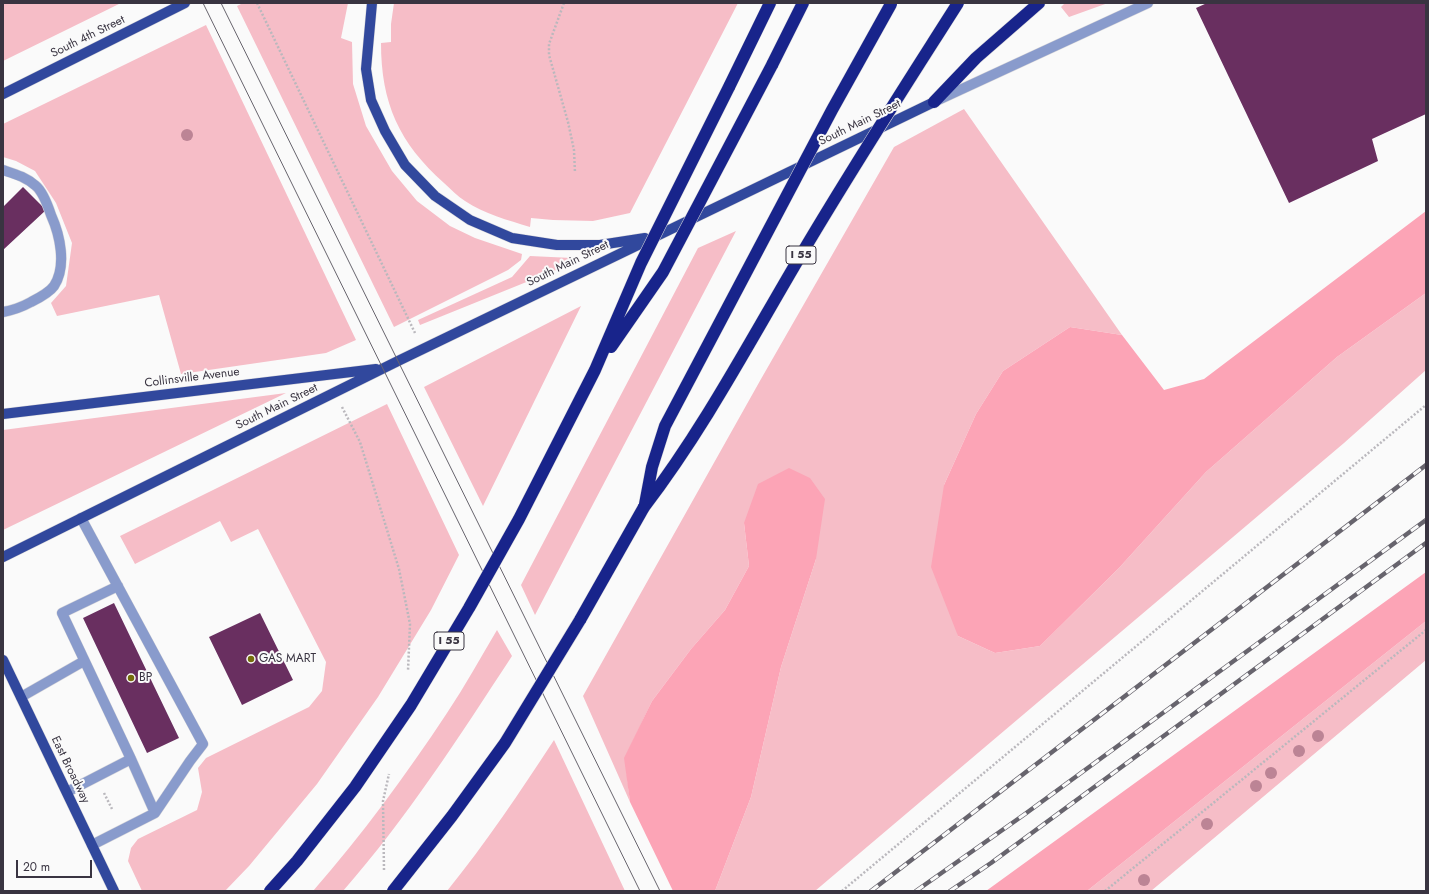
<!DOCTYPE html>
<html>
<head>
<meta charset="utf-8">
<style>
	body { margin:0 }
	#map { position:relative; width:1429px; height:894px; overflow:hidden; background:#fafafa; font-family:Jost,sans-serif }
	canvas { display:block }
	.frame { position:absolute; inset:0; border:4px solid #393441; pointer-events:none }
	.scale { position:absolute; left:16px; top:860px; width:76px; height:18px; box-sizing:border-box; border:2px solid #393441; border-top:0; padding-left:5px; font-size:12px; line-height:14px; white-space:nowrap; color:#393441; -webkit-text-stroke:3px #fafafa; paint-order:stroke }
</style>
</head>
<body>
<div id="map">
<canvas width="1429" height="894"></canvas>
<div class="frame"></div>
<div class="scale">20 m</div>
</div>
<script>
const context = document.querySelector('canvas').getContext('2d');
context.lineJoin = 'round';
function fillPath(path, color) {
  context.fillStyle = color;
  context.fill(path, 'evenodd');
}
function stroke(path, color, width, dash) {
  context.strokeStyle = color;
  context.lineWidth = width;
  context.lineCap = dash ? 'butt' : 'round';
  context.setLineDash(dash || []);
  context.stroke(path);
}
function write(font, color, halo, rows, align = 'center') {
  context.font = font + ' Jost,sans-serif';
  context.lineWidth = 4;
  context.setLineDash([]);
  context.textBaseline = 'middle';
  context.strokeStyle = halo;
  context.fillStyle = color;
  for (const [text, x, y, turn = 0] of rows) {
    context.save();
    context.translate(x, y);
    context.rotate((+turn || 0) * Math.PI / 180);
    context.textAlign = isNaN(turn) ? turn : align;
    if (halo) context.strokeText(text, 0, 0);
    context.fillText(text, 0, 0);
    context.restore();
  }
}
fillPath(new Path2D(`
	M3,3h118l-118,58z
	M243,3h105l-7,35 11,4 1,42 13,42 26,45 25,30 33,25 25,12 47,16 -1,6 -13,10 -114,57 -157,-321z
	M394,3h344l-108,210 -37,8 -40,-1 -22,-2 -1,9c-22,-7 -46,-13 -65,-26 -8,-5 -14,-12 -21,-18 -45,-40 -63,-80 -63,-140l10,-1v-18z
	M1065,3h43l-39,14 -8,-10z
	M206,25l150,315 -30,13 -145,21 -22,-79 -102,21 -6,-13 15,-17 6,-43 -16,-40 -21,-32 -19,-10 -13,-4v-33z
	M964,109l158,226 -52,-8 -67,44 -27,43 -32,71 14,151 37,17 45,-7 79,-78 87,-96 131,-115 89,-64v77l-82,73 -529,448h-100l36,-94 30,-130 35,-108 -72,-36 5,43 -24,44 -34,39 -39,52 -27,57 5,44 -47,-106 178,-317 133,-232z
	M736,231l-201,384 -14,-30 177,-337z
	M530,256l42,2 3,3 -4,3 -151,61 -2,-5 94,-43z
	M581,306l-98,200 -59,-119z
	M286,393l-283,137v-100z
	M387,404l72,151 -28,55 -53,87 -61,87 -68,82 -24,25h-83l-14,-30 3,-13 7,-9 59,-29 5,-18 -4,-24 8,-10 103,-51 13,-16 4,-29 -68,-133 -27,13 -11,-21 -85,43 -15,-28z
	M1426,621v39l-275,231h-64z
	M497,630l15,26c-53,81 -105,162 -169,235h-30c49,-56 93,-116 134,-178 18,-27 34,-56 50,-83z
	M554,740l71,151h-178c39,-48 73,-99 107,-151z`), '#f6bdc7');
fillPath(new Path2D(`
	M1426,211v82l-89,64 -131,115 -87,96 -79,78 -45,7 -37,-17 -27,-69 13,-82 32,-71 27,-43 67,-44 52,8 42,55 40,-11z
	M789,468l21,10 15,21 -9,60 -35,108 -30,130 -36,94h-42l-43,-89 -6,-44 28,-57 39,-52 34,-39 24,-44 -5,-43 14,-39z
	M1426,572v49l-339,270h-101z`), '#fca4b6');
fillPath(new Path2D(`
	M1207,3h219v111l-54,25 6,22 -89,42 -93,-195z
	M23,187l23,23 -43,40v-43z
	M114,603l65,135 -32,15 -64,-135z
	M260,613l33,67 -51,25 -33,-68z`), '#692f60');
const minor = new Path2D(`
	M936,101l212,-98
	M3,170c12,4 23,7 33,16 7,6 12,20 15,29 9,20 16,51 3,71 -5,7 -15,12 -23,16 -9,5 -17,8 -28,10
	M81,518l122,226 -13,17 -35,52 -63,32
	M118,586l-56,27 69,146 24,54
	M21,697l63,-36
	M67,792l64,-33`);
const major = new Path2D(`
	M372,3l-6,66 5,31 14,31 20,34 30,31 35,24 42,18 45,7h43l45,-7
	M3,94l182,-91
	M3,414l373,-45
	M3,557l395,-196 536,-259
	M3,660l111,231`);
const highway = new Path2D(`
	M772,65l31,-62
	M729,87l41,-84
	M934,102l42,-44 63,-55
	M580,620l64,-113`);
stroke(minor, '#d7d6d9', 11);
stroke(major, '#d7d6d9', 11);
stroke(highway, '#d7d6d9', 13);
stroke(new Path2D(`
	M257,3l158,330
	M564,3l-15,41v11l19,67 6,28 1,23
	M342,407l18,35 39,127 11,55 -2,47
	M104,793l8,16
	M384,870l-1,-69 6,-27
	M842,891l584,-486
	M1105,891l321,-261`), '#bab8bd', 2.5, [2, 2]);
stroke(minor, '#899bcc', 10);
stroke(major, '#31489d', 10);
stroke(highway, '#18248b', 12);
stroke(new Path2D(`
	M203,3l437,888
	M221,3l439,888`), '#67646d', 1);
const rail = new Path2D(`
	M871,891l555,-426
	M916,891l109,-77 401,-294
	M950,891l41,-28 435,-320`);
stroke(rail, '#67646d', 4.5);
stroke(rail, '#fafafa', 3, [9]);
const highwayBridge = new Path2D(`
	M611,347l52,-75 109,-207
	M645,504l7,-37 13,-41 167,-316 59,-106
	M644,507c59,-77 105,-164 154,-247 51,-87 106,-172 160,-257
	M270,891l27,-30 58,-74 56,-82 58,-97 50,-89 76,-149 46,-107 88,-176
	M393,891l59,-75 53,-73 75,-123`);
stroke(highwayBridge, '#d7d6d9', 13, []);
stroke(highwayBridge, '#18248b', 12);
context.fillStyle = '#bc8495';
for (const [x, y] of [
	[187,135],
	[1318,736],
	[1299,751],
	[1271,773],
	[1256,786],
	[1207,824],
	[1144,880]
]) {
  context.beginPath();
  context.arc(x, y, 6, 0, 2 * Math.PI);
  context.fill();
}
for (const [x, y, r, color] of [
	[251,659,4,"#756d0b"],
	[131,678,4,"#756d0b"]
]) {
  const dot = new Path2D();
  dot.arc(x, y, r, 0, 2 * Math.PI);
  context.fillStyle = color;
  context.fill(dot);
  stroke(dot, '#fafafa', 1.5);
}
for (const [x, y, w] of [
	[801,255,30],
	[449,641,30]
]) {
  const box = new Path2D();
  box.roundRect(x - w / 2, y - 9, w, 18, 3);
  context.fillStyle = '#fafafa';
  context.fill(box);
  stroke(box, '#393441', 1);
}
write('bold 11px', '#393441', null, [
	["I 55",801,255],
	["I 55",449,641]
]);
write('12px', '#393441', '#fafafa', [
	["South 4th Street",88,37,-26],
	["South Main Street",860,123,-26],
	["South Main Street",568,264,-26],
	["Collinsville Avenue",192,378,-7],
	["South Main Street",277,407,-26],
	["East Broadway",70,770,64]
]);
write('12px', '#393441', '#fafafa', [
	["GAS MART",259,659],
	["BP",139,678]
], 'left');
</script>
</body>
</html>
